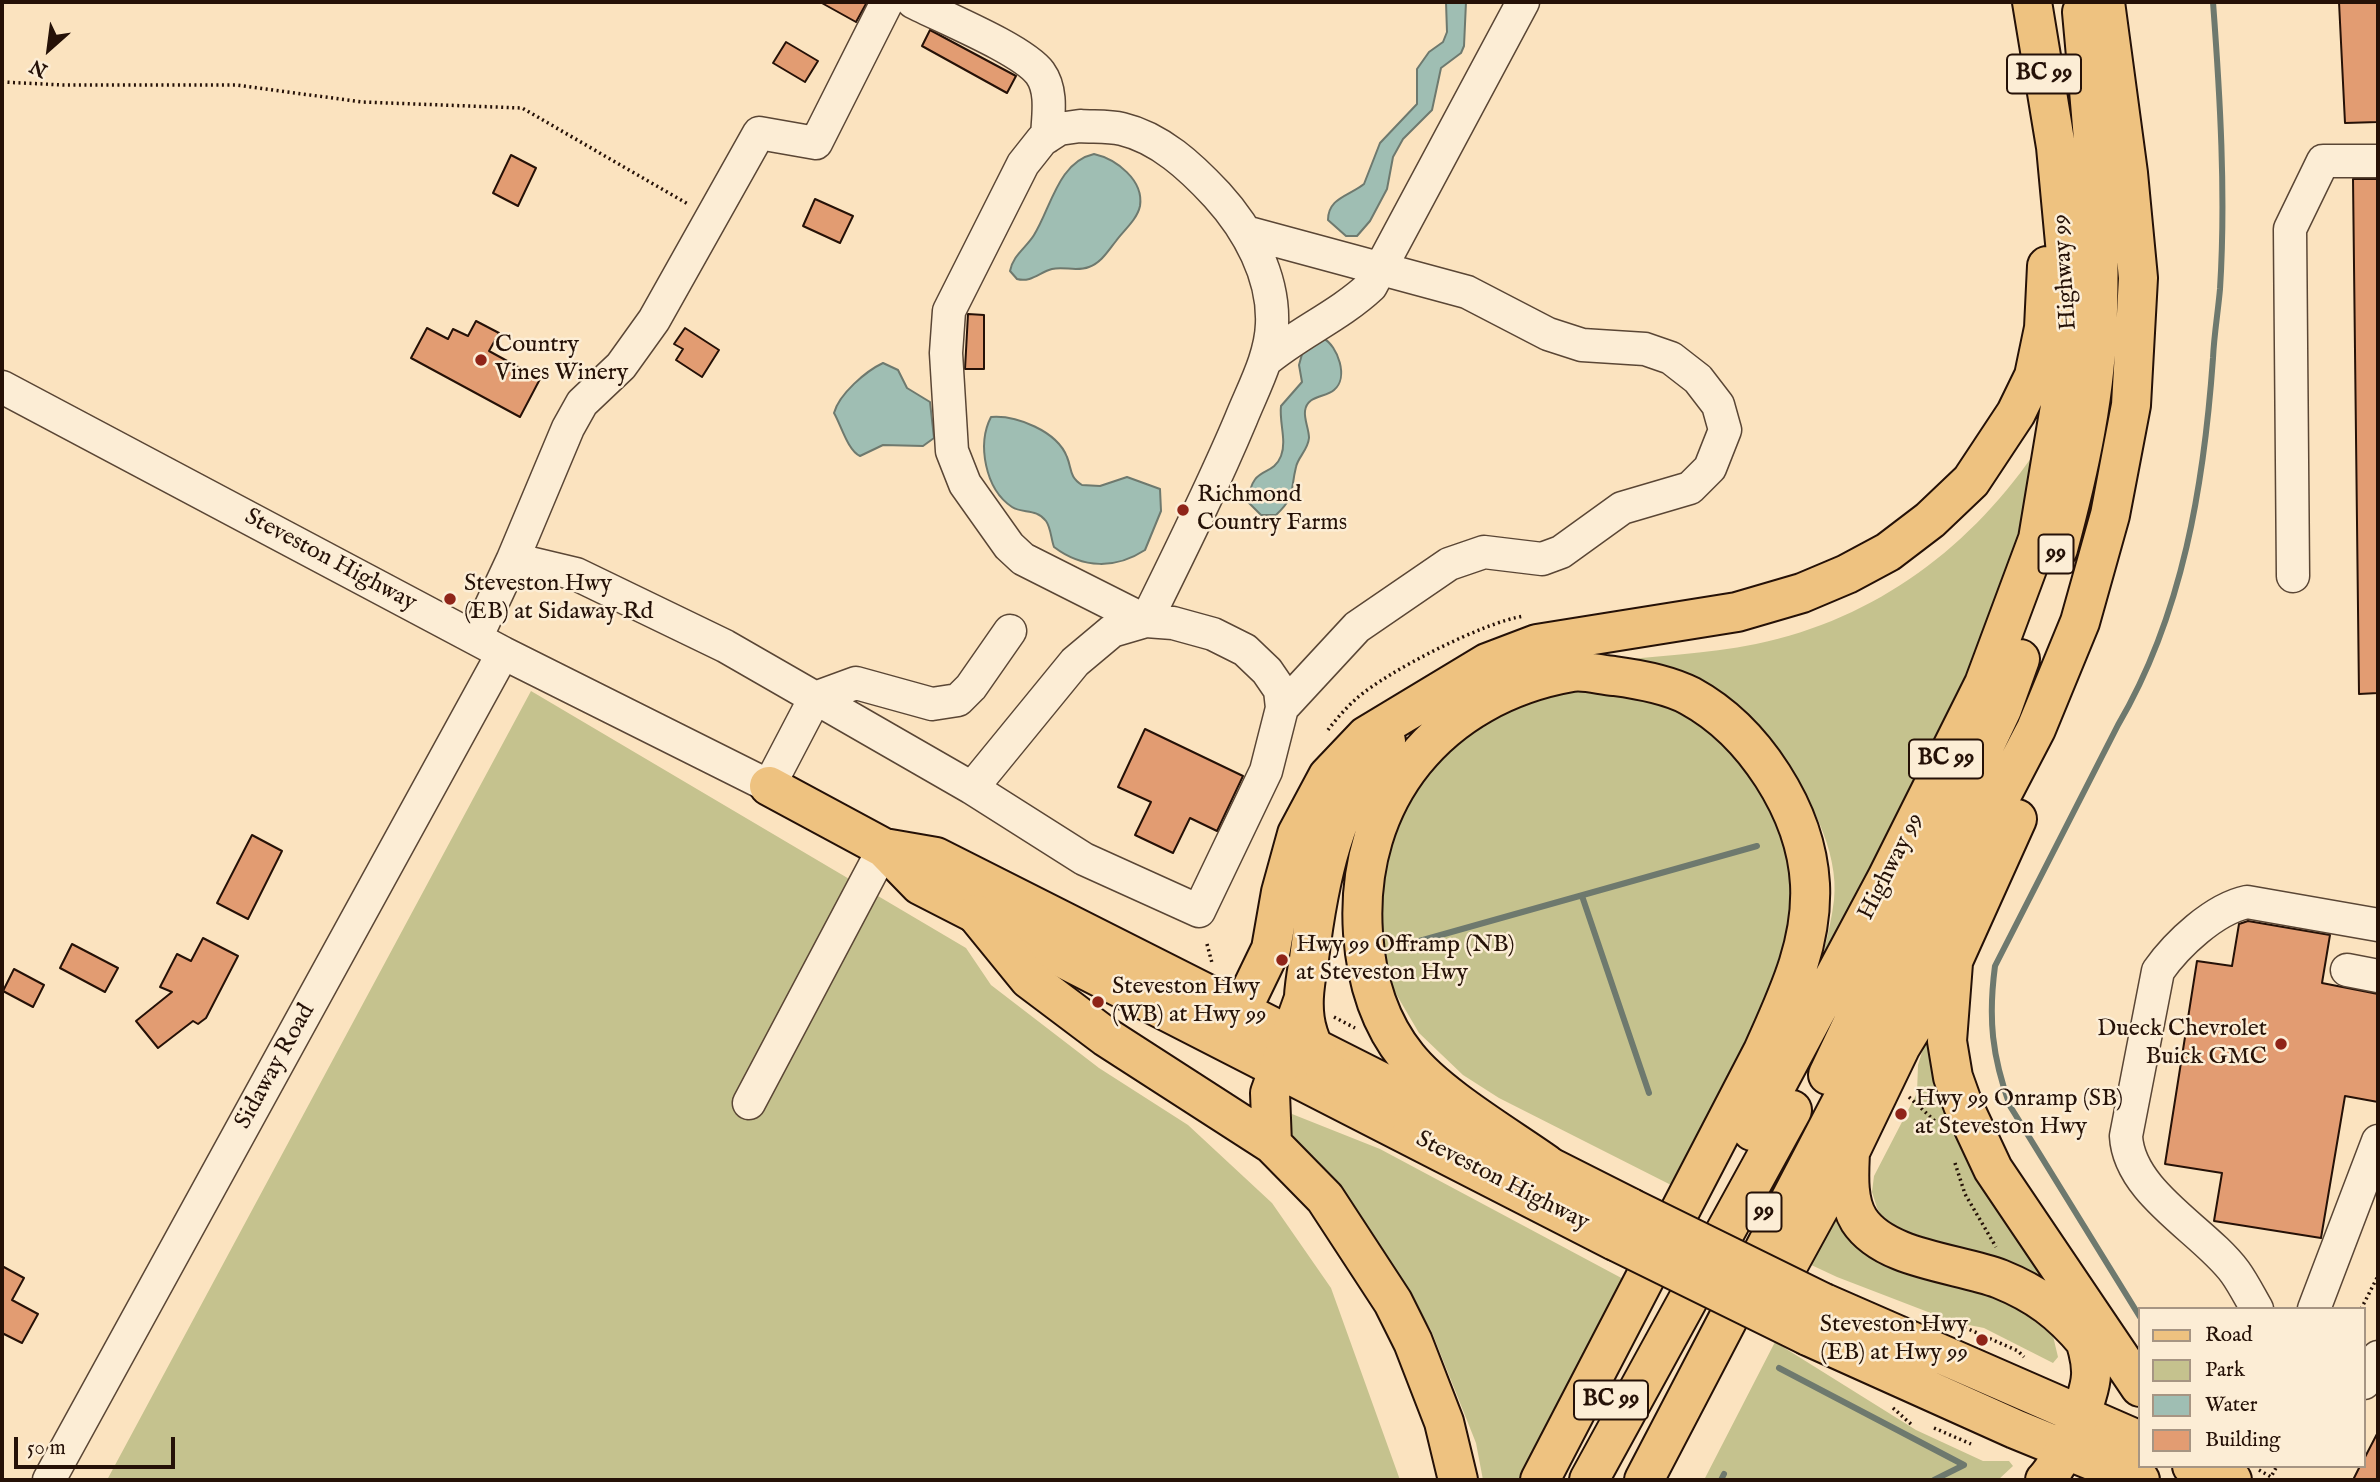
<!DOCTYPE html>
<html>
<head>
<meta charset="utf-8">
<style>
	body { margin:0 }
	#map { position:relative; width:2380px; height:1482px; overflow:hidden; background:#fbe3bf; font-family:"IM FELL English",serif }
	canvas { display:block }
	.frame { position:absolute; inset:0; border:4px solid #251107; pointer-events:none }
	.legend { position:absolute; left:2138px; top:1307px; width:228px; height:161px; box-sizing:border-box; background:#fcedd5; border:2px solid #a69583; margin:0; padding:9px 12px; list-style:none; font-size:21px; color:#251107 }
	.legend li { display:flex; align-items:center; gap:14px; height:35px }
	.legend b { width:35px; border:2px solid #a69583 }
	.north { position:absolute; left:14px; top:14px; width:70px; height:70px; -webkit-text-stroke:5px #fcedd5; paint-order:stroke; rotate:208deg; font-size:19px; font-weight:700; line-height:28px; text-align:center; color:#251107 }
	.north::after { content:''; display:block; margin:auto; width:24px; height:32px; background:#251107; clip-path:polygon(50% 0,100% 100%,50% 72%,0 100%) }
	.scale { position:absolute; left:14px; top:1437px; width:161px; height:32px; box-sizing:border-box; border:4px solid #251107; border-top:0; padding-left:9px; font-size:21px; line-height:24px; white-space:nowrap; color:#251107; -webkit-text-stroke:5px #fcedd5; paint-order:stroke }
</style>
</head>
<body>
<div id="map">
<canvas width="2380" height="1482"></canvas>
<div class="frame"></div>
<ul class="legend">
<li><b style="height:9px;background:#eec280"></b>Road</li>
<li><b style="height:19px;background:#c5c28e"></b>Park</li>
<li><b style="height:19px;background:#9fbeb3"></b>Water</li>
<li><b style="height:19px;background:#e29c72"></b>Building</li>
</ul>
<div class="north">N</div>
<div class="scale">50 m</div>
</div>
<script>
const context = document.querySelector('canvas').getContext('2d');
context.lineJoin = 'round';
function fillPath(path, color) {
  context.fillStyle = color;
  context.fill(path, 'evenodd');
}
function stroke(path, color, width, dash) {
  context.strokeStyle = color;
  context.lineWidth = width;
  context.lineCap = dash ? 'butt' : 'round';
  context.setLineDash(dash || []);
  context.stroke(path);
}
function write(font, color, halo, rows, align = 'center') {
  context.font = font + ' "IM FELL English",serif';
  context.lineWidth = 5;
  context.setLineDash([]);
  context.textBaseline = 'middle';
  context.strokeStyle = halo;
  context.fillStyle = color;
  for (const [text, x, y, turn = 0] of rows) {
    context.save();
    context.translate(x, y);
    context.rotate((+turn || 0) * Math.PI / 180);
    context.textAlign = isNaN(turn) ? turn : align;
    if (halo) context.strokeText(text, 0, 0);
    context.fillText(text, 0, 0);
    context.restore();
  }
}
fillPath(new Path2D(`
	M2040,445l-8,44 -36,132 -81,155 -103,224c7,-33 18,-67 22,-100 6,-48 -27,-109 -54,-145l-177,-93c51,-6 103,-8 153,-18 121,-25 217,-98 284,-199z
	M1597,688l71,15 61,39 57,80 10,127 -123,237 -174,-88 -36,-23 -44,-42 -27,-46 -18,-50 10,-103 15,-32 73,-75 71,-32z
	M531,691l435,257 25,37 108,83 89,57 84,78 59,85 69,192h-1293z
	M1926,1039l5,3 124,243 -146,-48 -25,-17 -7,-12 -5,-16 2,-16 43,-83 1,-28z
	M1292,1114l88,35 247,132 -103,199h-41l-7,-37 -45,-113 -91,-144 -50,-51z
	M1837,1210l179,96 37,30 5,21 -5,6 -69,-35 -30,-6 -117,-45 -30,-14z
	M1775,1342l141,88 67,31h26l4,5 -15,14h-294z`), '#c5c28e');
const water = new Path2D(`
	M1446,2h20l-2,44 -3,7 -20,15 -9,42 -29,29 -10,18 -6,32 -17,32 -13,15h-11l-18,-16c0,-22 21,-24 36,-36l16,-41 37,-39v-35l12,-17 14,-10 4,-10z
	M1094,154c22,5 50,26 46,52 -3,14 -17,25 -24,35 -8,10 -15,22 -27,26 -13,5 -25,-1 -37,2 -12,3 -21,14 -35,10l-7,-8c3,-16 16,-23 24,-36 17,-27 24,-73 60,-81z
	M1323,338c15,8 26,40 11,52 -9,8 -27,5 -29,21 -1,9 4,18 4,27 -1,12 -11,19 -13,29 -6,24 0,29 -20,48h-15l-13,-13c4,-39 24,-23 33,-46 6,-15 -2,-34 0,-50l21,-24 -3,-17 5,-18z
	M883,363l15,7 9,18 23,14 4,36 -11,8 -40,-1 -23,11c-12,-5 -19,-31 -26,-43 5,-19 32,-42 49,-50z
	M991,417c25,-2 66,14 76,40 5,12 2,20 15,28l18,1 27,-9 33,12 1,22 -16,39c-29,19 -62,19 -91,-3 -3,-8 -3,-19 -8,-26 -10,-13 -23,-7 -34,-14 -27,-18 -35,-63 -21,-90z`);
fillPath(water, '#9fbeb3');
stroke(water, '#6e796e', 2);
stroke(new Path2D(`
	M1582,896l67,197
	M1398,947l359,-101
	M2140,1317l-130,-211c-18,-50 -22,-87 -15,-140l123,-241c65,-111 86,-241 95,-367 1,-23 5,-46 7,-69 6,-94 0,-193 -7,-287
	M1779,1368l185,97 -30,15
	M1721,1480l3,-6`), '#6e796e', 6);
const building = new Path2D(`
	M820,2h47l-11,20z
	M2339,2h39v120l-33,1z
	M930,30l86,46 -9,17 -85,-47z
	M786,42l32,19 -13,21 -32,-19z
	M511,155l25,13 -18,38 -25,-13z
	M2353,179h25v514l-19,1z
	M815,199l38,17 -13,27 -37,-17z
	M968,314l16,1v54h-19z
	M476,321l23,12 -10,18 51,28 -20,38 -109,-59 16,-30 21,11 5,-10 15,7z
	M685,328l34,22 -17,27 -26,-17 7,-11 -9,-5z
	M1145,729l98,47 -26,55 -27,-13 -17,35 -38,-18 16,-33 -33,-15z
	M252,835l30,16 -34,68 -31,-16z
	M2248,921l82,14 -8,48 56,11v108l-33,-6 -24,142 -107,-17 8,-48 -57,-9 32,-203 35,5 7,-42z
	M203,938l35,18 -32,62 -8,6 -5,-3 -35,27 -22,-27 36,-29 -12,-5 17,-33 14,7z
	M72,944l46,24 -13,24 -45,-24z
	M14,969l30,16 -11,22 -30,-16z
	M2,1266l22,12 -12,22 26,14 -16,29 -20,-10z
	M2378,1432v48h-25l7,-14h4v-7z`);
fillPath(building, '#e29c72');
stroke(building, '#251107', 2);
const minor = new Path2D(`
	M913,2c29,15 109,47 127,71 13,18 8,43 7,64
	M1080,126c13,1 29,0 42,3 38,9 69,38 95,66 31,34 57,81 55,129 -1,33 -19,65 -31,95 -29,69 -62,135 -95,202l-123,-62 -14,-13 -44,-62 -13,-33 -6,-98 3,-42 74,-147 19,-24 17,-11z
	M1245,232l222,60 81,42 34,11 63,4 26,9 27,21 20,26 7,25 -15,38 -20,20 -68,20 -61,44 -19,7 -58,-7 -35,12 -92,63 -75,81
	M1265,361c33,-28 74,-45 106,-75l152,-284
	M2,387l501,266 266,133 46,-88 41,-15 76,21 26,-4 13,-13 39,-56
	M513,559l55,-131 14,-25 39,-37 33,-46 105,-187 57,10 71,-141
	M2293,576l-3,-347 33,-68h55
	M476,638l37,-79 63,15 149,72 247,142 112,71 115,52 67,-140 16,-63 -2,-18 -13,-19 -22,-21 -32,-16 -40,-11 -27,-2 -34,10 -37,31 -103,126
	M2347,970l31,6
	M749,1103l135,-255
	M2257,1309c-7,-12 -14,-26 -22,-37 -31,-42 -106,-79 -109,-136l32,-165c19,-27 56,-62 89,-69l131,23
	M2314,1309l64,-168
	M2364,1383l14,-26
	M49,1480l454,-827`);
const major = new Path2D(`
	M769,786l115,62 36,37 695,356
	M884,848l52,9 695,351
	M1824,1303l316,138
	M1808,1336l207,93 125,51
	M2192,1466l30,14`);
const highway = new Path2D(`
	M2058,549c21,-77 39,-159 40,-240 3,-99 -7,-198 -16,-297
	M976,914l53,65 77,58 166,107 53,54 68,104 20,40 31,80 14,58
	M1953,963l-6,78 6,36 10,28 30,64 147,218
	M1242,1009l29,-60 10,-57 16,-58 31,-58 38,-40 121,-73 50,-19 200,-32 65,-19 45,-19 41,-22 42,-32 41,-39 45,-68 18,-37 10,-48 3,-62
	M1828,1075l174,-366 18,-50
	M1377,1118c-28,-23 -59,-49 -69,-85 -8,-25 -3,-50 1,-74 9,-75 25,-160 77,-218
	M1752,1131l135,-253 97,-194 54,-145 35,-211 -17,-181 -24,-145
	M1272,1144l-2,-51 33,-92
	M1850,1152c-1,22 -3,49 9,68 26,40 100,43 141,59 37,15 61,33 86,63
	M1764,1309l86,-157 51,-106 52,-85 64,-142
	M2217,1466l15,14
	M1540,1480l223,-429c24,-54 50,-107 47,-167 -4,-73 -56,-153 -120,-188 -21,-11 -53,-17 -76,-20 -13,-1 -29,-6 -42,-4 -133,23 -218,127 -209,261 3,45 15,88 44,124 30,38 98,78 139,107
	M1589,1480l203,-370
	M1644,1480l392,-751 44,-107 30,-107 21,-110 7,-127 -10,-105 -23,-171
	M2045,1480c16,-15 45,-82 46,-105 1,-19 -8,-40 -14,-58`);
stroke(minor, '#5a4635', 35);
stroke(major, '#251107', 42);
stroke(highway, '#251107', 42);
stroke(new Path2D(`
	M2,82l62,3h172l126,17 160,6 166,96
	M1328,730c8,-11 19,-23 29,-32 31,-27 127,-76 167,-82
	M1207,944l5,19
	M1334,1017l21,11
	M1909,1097l27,25
	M1955,1163l10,31 31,53
	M2361,1309l17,-33
	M1959,1328h7l52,23 6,6
	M1893,1408l19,17
	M1934,1428l37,16
	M2259,1470l12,7 6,-11`), '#251107', 3.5, [2, 3.5]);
stroke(minor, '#fcedd5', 32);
stroke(major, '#eec280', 38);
stroke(highway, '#eec280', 38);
const majorBridge = new Path2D(`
	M1631,1208l193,95
	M1615,1241l193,95`);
stroke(majorBridge, '#251107', 42, []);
stroke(majorBridge, '#eec280', 38);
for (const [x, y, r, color] of [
	[481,360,7,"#8f2418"],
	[1183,510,7,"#8f2418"],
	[450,599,7,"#8f2418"],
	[1282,960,7,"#8f2418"],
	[1098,1002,7,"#8f2418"],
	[2281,1044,7,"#8f2418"],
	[1901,1114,7,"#8f2418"],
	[1982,1340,7,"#8f2418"]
]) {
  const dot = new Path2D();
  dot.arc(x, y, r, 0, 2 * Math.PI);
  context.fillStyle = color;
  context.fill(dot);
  stroke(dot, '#fcedd5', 2.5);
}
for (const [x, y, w] of [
	[2044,74,74],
	[2056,554,35],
	[1946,759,74],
	[1764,1212,35],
	[1611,1400,74]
]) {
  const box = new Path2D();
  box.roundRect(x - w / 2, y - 19.5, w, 39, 5);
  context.fillStyle = '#fcedd5';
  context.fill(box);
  stroke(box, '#251107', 2);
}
write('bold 23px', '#251107', null, [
	["BC 99",2044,74],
	["99",2056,554],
	["BC 99",1946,759],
	["99",1764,1212],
	["BC 99",1611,1400]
]);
write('24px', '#251107', '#fcedd5', [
	["Highway 99",2066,272,-94],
	["Steveston Highway",330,561,28],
	["Highway 99",1892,867,-63],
	["Sidaway Road",276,1067,-61],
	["Steveston Highway",1502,1182,27]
]);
write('24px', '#251107', '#fcedd5', [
	["Country",495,346],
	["Vines Winery",495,374],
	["Richmond",1197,496],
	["Country Farms",1197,524],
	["Steveston Hwy",464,585],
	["(EB) at Sidaway Rd",464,613],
	["Hwy 99 Offramp (NB)",1296,946],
	["at Steveston Hwy",1296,974],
	["Steveston Hwy",1112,988],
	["(WB) at Hwy 99",1112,1016],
	["Dueck Chevrolet",2267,1030,"right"],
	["Buick GMC",2267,1058,"right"],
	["Hwy 99 Onramp (SB)",1915,1100],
	["at Steveston Hwy",1915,1128],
	["Steveston Hwy",1968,1326,"right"],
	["(EB) at Hwy 99",1968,1354,"right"]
], 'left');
</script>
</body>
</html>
